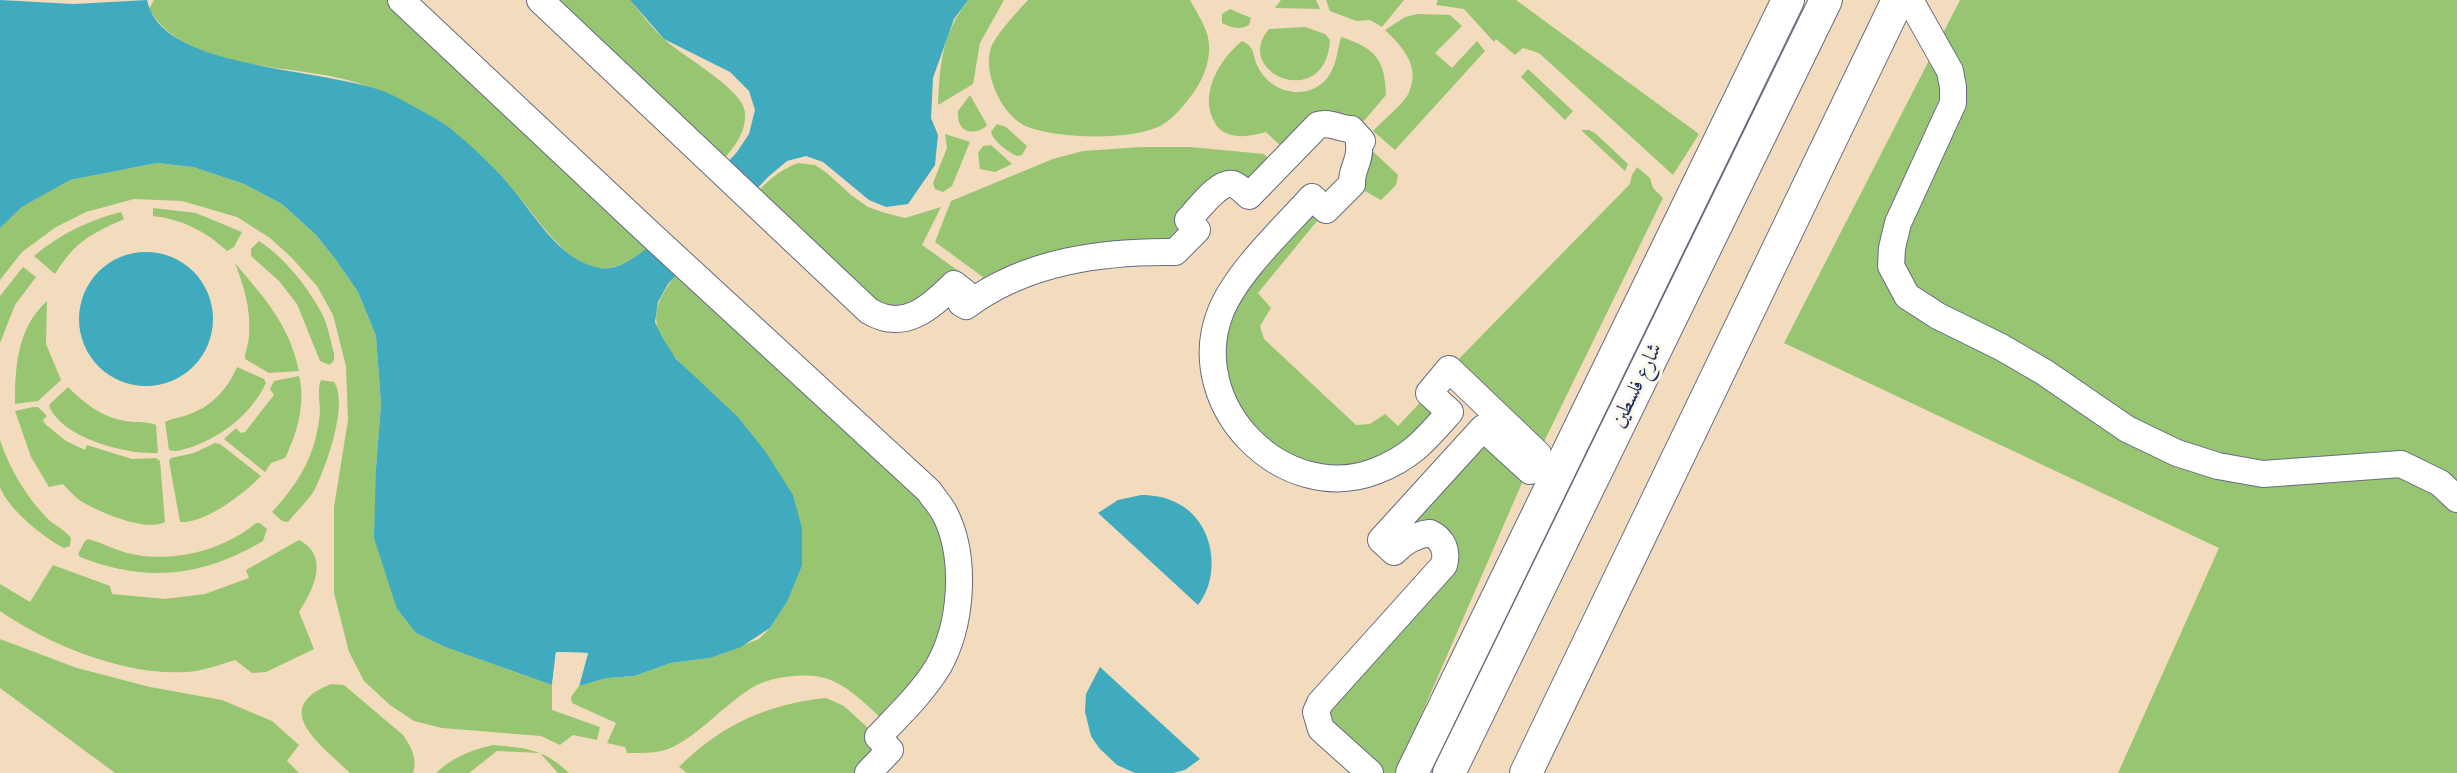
<!DOCTYPE html>
<html>
<head>
<meta charset="utf-8">
<style>
	body { margin:0 }
	canvas { display:block; background:#f2dcbd }
</style>
</head>
<body>
<canvas width="2457" height="773"></canvas>
<script>
const context = document.querySelector('canvas').getContext('2d');
context.lineJoin = 'round';
function fillPath(path, color) {
  context.fillStyle = color;
  context.fill(path, 'evenodd');
}
function stroke(path, color, width, dash) {
  context.strokeStyle = color;
  context.lineWidth = width;
  context.lineCap = dash ? 'butt' : 'round';
  context.setLineDash(dash || []);
  context.stroke(path);
}
function write(font, color, halo, rows, align = 'center') {
  context.font = font + ' "IM FELL DW Pica",Amiri,serif';
  context.lineWidth = 6;
  context.setLineDash([]);
  context.textBaseline = 'middle';
  context.strokeStyle = halo;
  context.fillStyle = color;
  for (const [text, x, y, turn = 0] of rows) {
    context.save();
    context.translate(x, y);
    context.rotate((+turn || 0) * Math.PI / 180);
    context.textAlign = isNaN(turn) ? turn : align;
    if (halo) context.strokeText(text, 0, 0);
    context.fillText(text, 0, 0);
    context.restore();
  }
}
fillPath(new Path2D(`
	M154,0h246l255,242c-14,12 -32,25 -52,27 -35,2 -74,-64 -96,-86 -23,-25 -47,-48 -76,-65 -29,-18 -54,-30 -87,-39 -61,-15 -159,-9 -195,-70z
	M540,0h90c11,13 21,27 34,39 17,16 79,50 81,73 2,23 -15,40 -29,56z
	M968,0h36l-24,43 -7,41 -35,21c2,-43 4,-70 30,-105z
	M1028,0h162c6,11 15,25 18,37 4,20 -3,39 -14,55 -8,11 -20,26 -32,33 -30,16 -102,14 -134,2 -25,-9 -44,-51 -38,-76 3,-14 28,-40 38,-51z
	M1281,0h35l4,9 -45,-1z
	M1326,0h78l-22,27 -12,-7 -14,1 -26,-10z
	M1438,0h78l183,134 -26,41 -134,-122 -16,-5 -8,7 -19,-16 -2,3 -30,-33 -28,-4z
	M1960,0h497v773h-339l101,-225 -435,-205z
	M1230,9l21,9 -2,7c-9,5 -18,3 -27,-2v-9z
	M1418,14l32,1 12,11 -27,27 17,15 25,-27 8,10 -90,99 -22,-19c9,-10 32,-28 36,-39 12,-25 -7,-46 -24,-62l20,-13z
	M1305,27l20,7 5,6c-4,73 -99,33 -61,-11z
	M1341,37c34,11 44,22 45,58l-23,27 -12,7h-10l-52,25 -23,-22c-9,2 -19,5 -28,4 -10,-1 -19,-5 -23,-13 -17,-29 5,-64 27,-82 14,6 10,15 16,26 13,27 51,35 70,10 9,-13 9,-26 13,-40z
	M1528,69l45,42 -8,9 -44,-43z
	M970,95l17,30c-6,7 -20,10 -26,1 -3,-4 -3,-11 -3,-15z
	M997,124l9,3 21,19 -5,9 -5,1c-9,-4 -24,-15 -26,-24z
	M1581,130h8l6,3 33,31 -3,7z
	M945,134l25,8 -18,44 -9,6 -8,-3 -2,-6 14,-35z
	M1362,141l36,34 -2,10 -15,15 -29,-16z
	M991,145l21,19 -17,8 -15,-3 -2,-16 5,-7z
	M1141,147h49l74,7 13,13 -41,18 -61,67h-47l-159,44 14,-19 -48,-35 16,-41 102,-42 30,-8z
	M157,163l36,4 51,17 38,20 34,31 20,25 22,32 18,44 5,68 -5,64 21,141 19,24 29,14 107,38v25l48,17 -3,13 -24,-5 -13,10 -19,-9 -99,-8 -28,-7 -24,-16 -26,-24 -15,-29 -15,-59v-86l14,-87 -2,-54 -13,-51 -16,-29 -26,-29 -21,-19 -33,-21 -55,-16 -48,-2 -48,13 -30,15 -34,25 -22,28v-52l22,-21 48,-27z
	M798,163l17,2 12,8 24,22 17,12 17,6 20,5 36,-11 -19,38 41,29 -9,10 -59,34 -145,-119c15,-15 28,-29 48,-36z
	M1637,167l13,11 3,10 10,10 -125,256 -89,-85 181,-185 2,-9z
	M1312,197l14,13 -68,83 13,15 -11,18 4,13 92,86 14,-1 15,-10 13,12 31,-33 21,19 -35,39 -92,26 -86,-50 -20,-100z
	M153,208l43,5 46,19 -8,15 -7,4c-21,-20 -46,-32 -74,-35z
	M121,212l3,7c-35,16 -48,22 -69,55l-21,-18c26,-22 55,-36 87,-44z
	M259,241c25,16 48,45 62,71 7,12 9,28 13,41v7l-4,5 -10,-4 -23,-57 -18,-23 -28,-25v-7z
	M235,263c30,36 54,61 64,108l-30,2 -24,-14c0,-8 4,-16 4,-24 2,-26 -5,-48 -14,-72z
	M684,266l261,249 11,108 -67,102c-18,-15 -36,-36 -58,-45 -22,-9 -62,-4 -81,9 -27,17 -48,43 -77,58 -15,7 -30,6 -46,6l-2,-6 -18,-4 9,-20 -44,-20 -1,-6 8,-11 28,-8 27,-2 37,-13 39,-5 49,-19 11,-11 17,-26 15,-36 -109,-190c-43,-42 -51,-64 -9,-110z
	M23,267l13,10 -21,28 -15,38v-47z
	M47,301l-1,43 15,36 -23,21 -23,3c0,-37 2,-76 32,-103z
	M237,367l27,12 2,4c-14,30 -43,53 -74,64 -8,2 -16,6 -23,3l-4,-28c7,-4 15,-4 22,-7 23,-7 41,-26 50,-48z
	M299,376c7,27 -2,58 -14,82l-14,5 -6,9 -41,-33 12,-11 5,5 4,-1 29,-37 -4,-6 4,-8z
	M321,380l13,2c15,22 -8,85 -19,107 -7,12 -19,23 -27,33l-6,-1 -10,-9c28,-31 44,-57 48,-100 0,-10 -3,-22 1,-32z
	M68,387c16,16 35,31 58,34 10,2 21,0 30,4l2,28c-30,2 -98,-15 -109,-48z
	M33,407h5l9,9 -4,4 2,4 21,17 19,9 2,-5 45,14 24,-1 4,3 5,61c-19,10 -63,-9 -81,-19 -8,-5 -15,-12 -21,-19l-14,3 -18,-30 -16,-46z
	M1483,428l42,48 -129,297h-26l-49,-44 -1,-26 124,-138 -2,-23 -61,-2z
	M0,440c10,30 27,58 49,80 7,6 16,10 22,18l-1,8 -6,2c-20,-10 -56,-39 -64,-61 0,-11 0,-34 0,-47z
	M215,443l5,1 41,32c-16,17 -56,48 -81,46l-11,-61 2,-3 23,-5z
	M256,523h4l7,6 -4,12c-61,36 -117,42 -183,16l-2,-3 7,-13 3,-2c15,4 29,12 44,15 42,9 92,-4 124,-31z
	M299,540c31,16 15,49 0,72l15,37 -48,23 -14,1 -17,-13c-16,5 -32,11 -49,12 -61,4 -137,-27 -186,-61v-27l30,18 23,-37 57,21 2,8 53,5 40,-5 44,-16 -3,-8z
	M0,639l77,29 73,19 72,13 50,21 27,24 -12,16 12,12h-184l-115,-85z
	M331,684l13,1 59,50c8,11 15,25 10,38h-63c-28,-28 -82,-64 -19,-89z
	M826,698l18,8 34,31 -10,36h-181l-8,-6c42,-42 88,-63 147,-69z
	M493,745c34,3 51,4 76,28h-11l-18,-20 -43,-2 -28,22h-33c17,-16 35,-23 57,-28z`), '#98c572');
fillPath(new Path2D(`
	M0,0l74,4 73,-4c15,76 197,65 253,99 19,11 42,21 58,36 18,15 37,33 52,51 25,29 49,74 89,82 19,4 42,-15 56,-26l82,-90 12,-18 6,-24 -6,-19 -19,-19 -66,-33 -34,-39h338l-14,19 -21,59 -2,40 7,17 -3,30 -27,39 -22,3 -17,-7 -46,-38 -17,-6 -19,5 -19,16 -100,107 -10,18 -3,20 7,15 14,22 61,57 28,35 28,44 9,33v38l-15,36 -17,26 -29,19 -31,11 -39,5 -37,13 -27,2 -28,8 9,-33 -32,-1 -4,33 -107,-38 -29,-14 -19,-24 -23,-71 2,-70 5,-64 -5,-68 -18,-44 -22,-32 -20,-25 -34,-31 -38,-20 -51,-17 -36,-4 -87,17 -48,27 -22,21z
	M79 319a67 67 0 1 1 134 0a67 67 0 1 1-134 0Z
	M1141,495c12,0 25,2 36,8 37,18 45,72 21,102l-100,-92 20,-13z
	M1100,667l100,92 -15,11 -12,3h-38l-18,-8 -18,-17 -8,-12 -6,-24 1,-18z`), '#40abbf');
fillPath(new Path2D(`
	M718,169l33,31 -64,68 -32,-29z
	M556,652l32,1 -9,33h-3l8,-30 -25,-1 -4,30h-3z`), '#f2dcbd');
const minor = new Path2D(`
	M401,0l248,233 280,258c5,8 12,15 16,23 22,44 17,111 -7,153 -16,26 -39,48 -60,70l12,13 -22,23
	M540,0l329,311c35,21 61,-3 85,-27l15,12 -8,7 5,3c60,-45 137,-55 209,-54l22,-22 -9,-10c9,-9 31,-40 45,-36 6,2 11,8 16,12l69,-71c11,-4 22,4 33,4l11,12 -3,3c2,18 -8,24 -7,40l-26,26 -14,-13c-29,32 -75,75 -91,114 -38,93 62,196 155,160 36,-14 50,-32 74,-59l-21,-19 20,-24 89,85 -8,17 -47,-43 -102,112 13,12c10,-11 21,-17 36,-19 13,6 18,18 14,32l-124,138 -4,9 5,17 49,44
	M1910,0l40,71 3,16v16l-55,120 -6,25 -1,18 16,30 31,20 63,31 43,25 83,57 50,24 41,13 45,8 138,-10 39,19 17,16`);
const major = new Path2D(`
	M1412,773l376,-773
	M1449,773l377,-773
	M1526,773l372,-773`);
stroke(minor, '#666c7f', 28);
stroke(major, '#666c7f', 34);
stroke(minor, '#fff', 26);
stroke(major, '#fff', 32);
write('21px', '#1b2f5e', '#fbf7ec', [
	["شارع فلسطين",1638,386,-64]
]);
</script>
</body>
</html>
